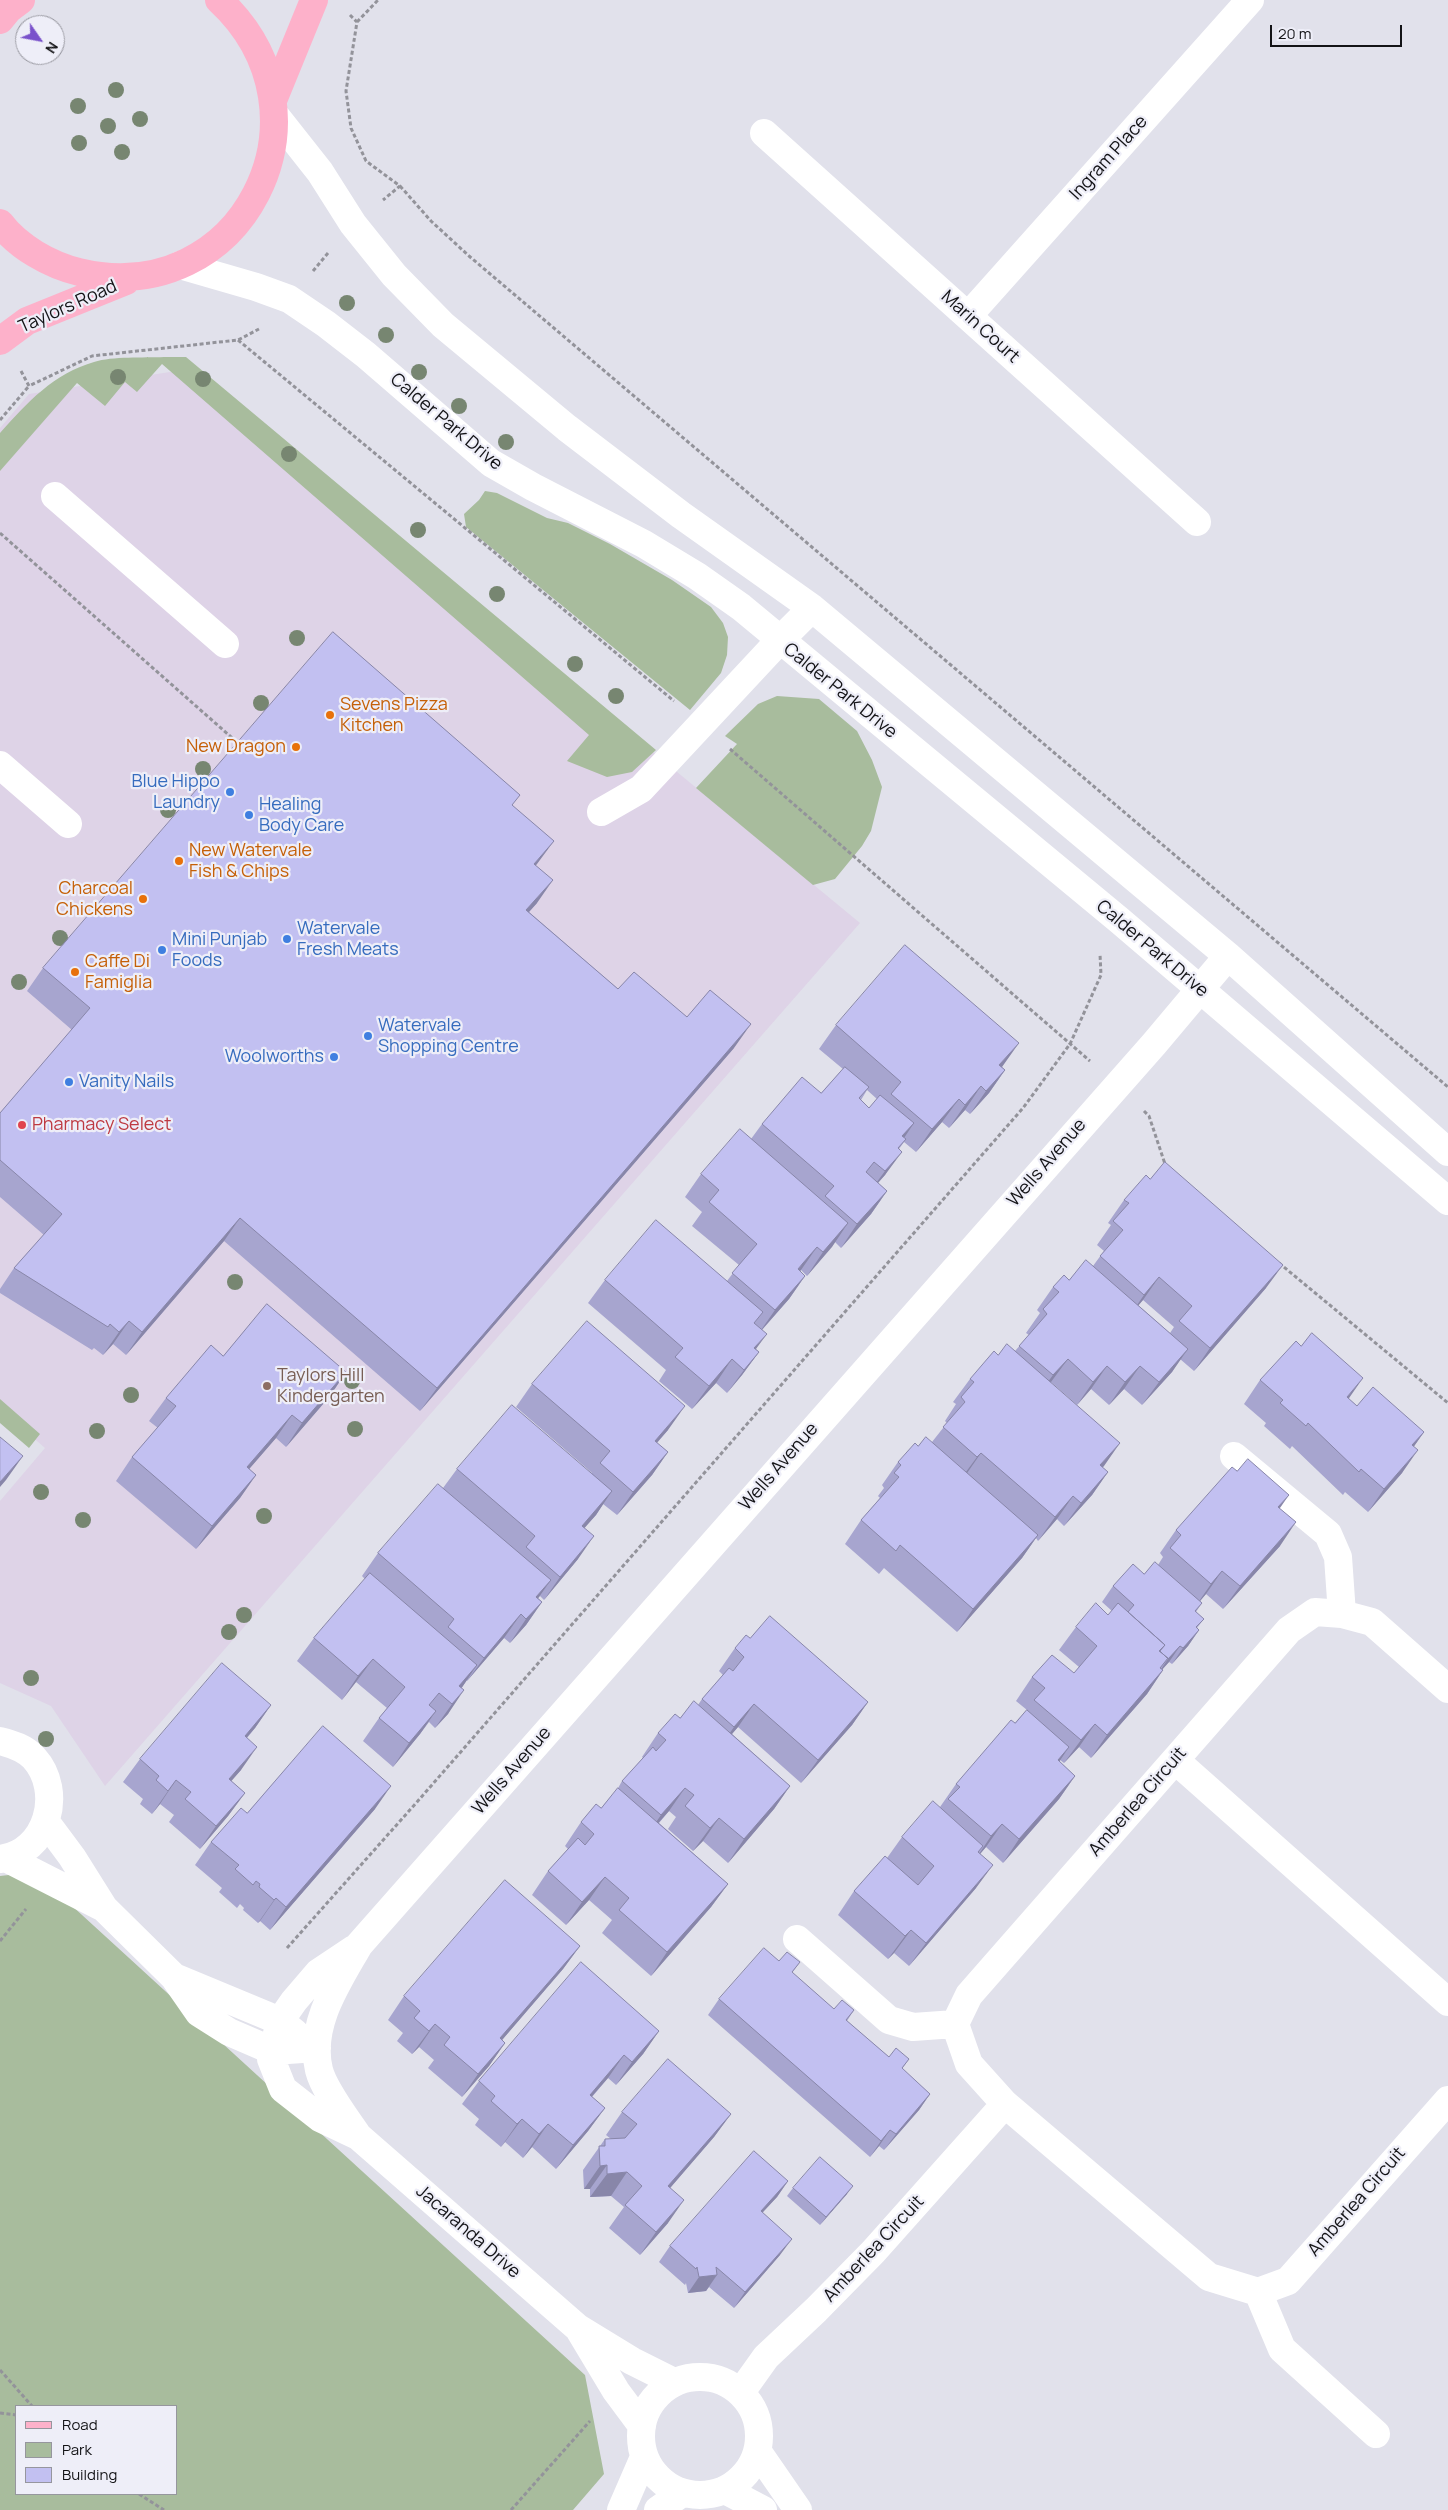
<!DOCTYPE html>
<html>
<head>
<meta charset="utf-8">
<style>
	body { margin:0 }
	#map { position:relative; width:1448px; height:2510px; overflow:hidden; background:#e1e1eb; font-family:Manrope,sans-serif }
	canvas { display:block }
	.legend { position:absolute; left:15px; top:2405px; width:162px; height:90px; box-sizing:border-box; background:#eeeef8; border:1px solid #96969e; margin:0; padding:6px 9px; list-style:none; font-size:15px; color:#131316 }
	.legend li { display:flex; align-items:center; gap:10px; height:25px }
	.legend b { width:25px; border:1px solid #96969e }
	.north { position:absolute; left:15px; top:15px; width:50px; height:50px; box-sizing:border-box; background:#eeeef8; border:1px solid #96969e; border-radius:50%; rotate:123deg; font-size:14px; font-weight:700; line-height:20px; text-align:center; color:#131316 }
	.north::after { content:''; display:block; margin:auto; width:18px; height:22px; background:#7a52cb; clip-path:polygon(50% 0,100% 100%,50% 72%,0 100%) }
	.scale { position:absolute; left:1270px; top:25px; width:132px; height:22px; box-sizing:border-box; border:2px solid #131316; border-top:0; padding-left:6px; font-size:15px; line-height:18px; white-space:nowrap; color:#131316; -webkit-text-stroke:4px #eeeef8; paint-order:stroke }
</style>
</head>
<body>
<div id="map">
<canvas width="1448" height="2510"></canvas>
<ul class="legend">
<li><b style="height:6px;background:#fdb1ca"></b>Road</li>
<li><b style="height:14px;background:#a8bc9d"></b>Park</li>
<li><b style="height:14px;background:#c2c0f1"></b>Building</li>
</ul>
<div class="north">N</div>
<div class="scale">20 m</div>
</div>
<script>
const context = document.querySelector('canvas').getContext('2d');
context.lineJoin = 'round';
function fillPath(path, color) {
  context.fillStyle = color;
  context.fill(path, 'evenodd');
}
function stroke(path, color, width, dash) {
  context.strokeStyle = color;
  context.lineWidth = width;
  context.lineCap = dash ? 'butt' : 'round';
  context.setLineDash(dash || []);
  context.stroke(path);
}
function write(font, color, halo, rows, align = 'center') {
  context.font = font + ' Manrope,sans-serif';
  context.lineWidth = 4.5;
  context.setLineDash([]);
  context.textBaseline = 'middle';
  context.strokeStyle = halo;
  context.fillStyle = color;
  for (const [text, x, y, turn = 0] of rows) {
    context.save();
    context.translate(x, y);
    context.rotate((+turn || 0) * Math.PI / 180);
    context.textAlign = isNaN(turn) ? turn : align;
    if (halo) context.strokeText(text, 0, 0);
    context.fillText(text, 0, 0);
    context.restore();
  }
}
fillPath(new Path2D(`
	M189,369l671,554 -755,863 -54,-80 -51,-23v-182l45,-53 -45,-39v-981l29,-34z`), '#ded3e7');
fillPath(new Path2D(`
	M164,357h22l470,393 -24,22 -25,5 -40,-16 22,-26 -427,-371 -25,28 -12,-10 -20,24 -28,-23 -77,88v-38c28,-31 53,-59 94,-71 19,-6 49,-4 70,-5z
	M485,491l12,2 50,25 21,5 42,21 62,36 39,27 12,16 5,14 -1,18 -6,18 -31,37 -224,-183 -2,-13 15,-14z
	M777,696l42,3 38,32 15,29 10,27 -11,44 -9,15 -27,33 -22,6 -117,-97 41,-44 -12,-8 33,-32z
	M0,1399l40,35 -11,14 -29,-25z
	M35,1872l550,503 19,99 -31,36h-573v-634zM16,2406h160v88h-160z`), '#a8bc9d');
stroke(new Path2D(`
	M350,15l7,7 -11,69 5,37 15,33 34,25 -17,14
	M357,22l21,-22
	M400,186l31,35 38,35 979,831
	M313,271l15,-18
	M238,340l436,361
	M21,371l8,15 63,-30 146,-16 21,-11
	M0,420l29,-34
	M0,533l239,211
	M730,749l360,312
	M1144,1111l5,5 17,51
	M1279,1263l169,140
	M0,1941l26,-32
	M287,1948l130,-146 606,-694 47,-64 31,-69 -1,-21
	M0,2370l32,36
	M0,2413l16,2
	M139,2494l25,16
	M511,2510l79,-89`), '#93939a', 3, [4, 2.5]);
stroke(new Path2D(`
	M275,115l45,57 33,52 41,51 49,50 124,103 114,87 131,93 416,348 220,196
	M764,133l433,389
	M180,265l76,22 33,12 37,25 40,31 125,108 42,24 111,57 53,32 44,31 378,313 329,281
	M968,316l282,-316
	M55,496l170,148
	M0,765l68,59
	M601,812l40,-23 138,-148 33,-33
	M1234,1456l94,78 10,23 4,57
	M1448,1689l-76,-67 -30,-8 -27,-2 -26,18 -320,365 -14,29 14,40 36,40 204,173 49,15 30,-11 160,-181
	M0,1741c12,3 25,7 34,17 30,33 14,95 -34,101
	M1175,1760l273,242
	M46,1822l26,35 32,51 70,69 25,36 30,19 44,19 44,-3
	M6,1858l96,49
	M797,1939l92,81 24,7 42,-3
	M354,1949l-36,24 -24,28 -14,20 -9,38 12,30 37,29 38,18 220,192 54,33 42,21
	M174,1977l106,44 15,12
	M358,2136c-12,-18 -34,-46 -39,-66 -11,-45 19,-88 40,-125l795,-901 74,-88
	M1258,2292l24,57 94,85
	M580,2331l36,60 26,35
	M641 2436a59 59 0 1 1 118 0a59 59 0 1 1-118 0Z
	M741,2392l25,-35 50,-47 57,-58 132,-148
	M758,2452l40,58
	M725,2490l38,20
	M621,2510l23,-53
	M658,2510l24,-17`), '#fff', 28);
stroke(new Path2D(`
	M0,20l9,-11 12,-9
	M274,98l40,-98
	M0,223c18,24 50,42 79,49 163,39 263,-158 140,-272
	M0,341l27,-20 99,-40`), '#fdb1ca', 28);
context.fillStyle = '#778671';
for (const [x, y] of [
	[116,90],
	[78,106],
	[140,119],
	[108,126],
	[79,143],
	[122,152],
	[347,303],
	[386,335],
	[419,372],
	[118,377],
	[203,379],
	[459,406],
	[506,442],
	[289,454],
	[418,530],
	[497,594],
	[297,638],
	[575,664],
	[616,696],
	[261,703],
	[203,769],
	[168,810],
	[60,938],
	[19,982],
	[235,1282],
	[352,1381],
	[131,1395],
	[355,1429],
	[97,1431],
	[41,1492],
	[264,1516],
	[83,1520],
	[244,1615],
	[229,1632],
	[31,1678],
	[46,1739]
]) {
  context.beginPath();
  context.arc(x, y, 8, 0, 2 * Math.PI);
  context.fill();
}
fillPath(new Path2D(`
	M513,806l23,59 1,38 -8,9 89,77 69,28 47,31 -314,363 -196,-170 -98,114 -13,-11 -10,11 -9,-7 -2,2 -92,-57v-4l14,-21 30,-33 -44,-38v-84l72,-83 -45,-39 16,-23z
	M836,1025l166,42 3,3 -16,23 -19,21 -5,-4 -16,18 -7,-6 -26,30 -12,-10 -5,7 -14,26 -7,8 9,8 -16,23 -30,34 -6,-6 -28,34 -6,-6 -1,1 5,5 -16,23 -27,31 -6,19 3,3 -17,23 -15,18 -11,-10 -24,26 -33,-28 7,-11 -78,-67 17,-23 122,1 12,-16 -47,-39 10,-14 -17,-15 16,-23 50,-35 11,-15 59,-31 22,-24 -24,-20zM867,1090l10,9 -8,9 -8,-8z
	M1124,1200l142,88 -72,83 -14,-12 -8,13 -30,33 -18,-16 -15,16 -18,-16 -14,16 -26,-23 51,85 6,5 -16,23 -28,31 -7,-7 -19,22 -2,-3 -14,20 -65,74 -73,-64 -5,6 -34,-30 16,-24 19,-22 -2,-2 6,-8 -2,-3 16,-23 20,-16 14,-4 15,-19 -2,-2 11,-17 -3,-2 17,-23 28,-24 17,-4 14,-16 -3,-2 14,-20 -3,-3 16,-23 16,-7 24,-14 11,-15 -7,-6 14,-20 -3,-2zM1143,1300l31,27 -4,6 -32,-28z
	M223,1356l123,16 -16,24 -44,51 -10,-9 -27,31 7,6 -16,23 -44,51 -80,-68 16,-24 26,-29 -9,-7 17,-23z
	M1260,1380l89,19 8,7 67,26 -10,14 -12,27 -34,39 -23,-20 -2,3 -51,-49 -2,3 -26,-23 2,-3 -22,-19z
	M532,1384l136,46 -11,13 11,9 -16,23 -35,40 -14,-11 -7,11 -12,13 -6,31 -34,41 -4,-4 -2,2 4,4 -16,23 -16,18 -6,-5 -37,43v-1l-6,8 -13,26 -13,14 -6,-6 -9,12 -27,33 -30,-26 16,-23 8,-10 -31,-26 -14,18 -45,-39 17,-23 51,-59 -3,-3 16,-23 65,-65 14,-19 135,5v-1l-76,-66z
	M1279,1509l1,37 -57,63 -17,-15 -6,7 2,2 -6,9 8,7 -7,9 2,2 -11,16 -16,18 -3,-2 -7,8h1l-16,24 -56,64 -12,-11 -15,16 -4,-3 -1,1 16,15 -16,23 -56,64 -17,-16 -6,7 -4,34 -67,78 -15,-13 -6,6 -50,-44 16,-24 33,-33 15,-21 39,-28 -1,-2 16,-23 71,-74 -11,-9 16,-24 42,-4 5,-6 -20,-17 17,-23 32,-12 4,-4 -10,-9 11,-16 31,-12 14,-9 5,-8 -3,-4 16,-23z
	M750,1638l118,64 -16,23 -51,58 -63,-56 -6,7 58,52 -16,23 -46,54 -25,-22 -10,10 -25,-22 8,-12 -7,-6 -10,12 69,61 -17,23 -60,69 -49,-43 10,-13 -23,-20 -23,25 -34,-30 16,-24 20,-22 -3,-3 16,-24 20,-14 16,-18 5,-9 21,-23 -1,-1 16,-24 40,-28 4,-6 21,-24 -4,-4 16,-23z
	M271,1705l-16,23 -8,10 -6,32 -10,11 14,12 -17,23 -28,33 -31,-27 5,-7 -14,-11 -8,10 -12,-10 3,-5 -20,-17 17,-23z
	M375,1809l-105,121 -10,-9 -2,2 -15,-13 1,-2 -4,-4 -3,4 -18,-16 3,-4 -27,-23 16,-23 36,-29z
	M580,1946l-17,23 -61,71 3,3 -16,23 -27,31 -34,-29 6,-8 -15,-13 -7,7 -15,-13 6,-8 -15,-13 16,-24z
	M800,1962l-8,11 42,36 20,1 -7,11 42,36 20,2 -7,10 28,25 -11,16 -35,40 -5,-4 -9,11 -162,-142 11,-16z
	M659,2031l-16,23 -27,31 -8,-7 -16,19 13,11 -17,23 -32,38 -24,-22 -9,11 -18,-16 -4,5 -26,-22 4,-6 -17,-15 17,-23z
	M622,2112l109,2 -17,23 -44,51 -2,35 -28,32 -31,-27 15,-21 -13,-11 -21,1v-8h-6l-1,-19 22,-31h6l-5,-4z
	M788,2181l-11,16 -15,16 18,42 -46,53 -25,-21 -3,4 -18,2 -2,-10 -1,2 -26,-23 11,-16z
	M793,2188l54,6 -27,31 -33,-29z`), '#a7a5cf');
fillPath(new Path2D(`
	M554,841l-17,23 -19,23 16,-23z
	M553,880l-16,23 -27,30 16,-23z
	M751,1024l-17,24 -314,363 17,-23z
	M1019,1043l-17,24 -19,21 16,-23z
	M1005,1070l-16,23 -19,21 16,-23z
	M981,1086l-16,24 -16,18 16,-23z
	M959,1099l-17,23 -26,30 16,-23z
	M914,1123l-16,24 4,-11z
	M902,1152l-17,23 -17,19 17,-23z
	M887,1191l-16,23 -30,34 16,-24z
	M240,1218l-16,23 -98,114 16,-23z
	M848,1223l-16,24 -25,29 16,-24z
	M817,1247l-16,23 -19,22 21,-29z
	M1283,1265l-17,23 -72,83 16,-23z
	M805,1276l-16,23 -30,34 16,-23z
	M1159,1277l-16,23 -15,18 16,-23z
	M129,1321l-16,23 -10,11 16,-23z
	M767,1334l-17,23 4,-9z
	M1188,1349l-16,23 -30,33 17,-23z
	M759,1352l-17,23 -15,18 17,-23z
	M732,1359l-16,24 -24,26 17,-23z
	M1068,1359l-17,23 -15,16 17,-23z
	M1107,1366l-16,23 -14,16 16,-23z
	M1140,1366l-16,23 -15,16 16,-23z
	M346,1372l-16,24 -44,51 16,-24z
	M1363,1378l-16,23v-4z
	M685,1406l-17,24 -30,34 17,-23z
	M292,1415l-16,23 -45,52 16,-23z
	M1424,1432l-16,23 4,-10z
	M1120,1443l-16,23 -20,23 16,-24z
	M1418,1450l-16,23 -34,39 16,-23z
	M668,1452l-16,23 -35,40 16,-23z
	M981,1453l-16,23 -5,4 17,-23z
	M23,1456l-17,24 -6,7v-5z
	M1108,1472l-16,23 -28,31 17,-23z
	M256,1475l-16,23 -44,51 16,-23z
	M612,1491l-16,24 -30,34 16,-23z
	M1289,1495l-16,23 5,-11z
	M1073,1496l-16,23 -19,22 17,-24z
	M1296,1522l-16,24 -57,63 17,-23z
	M1038,1535l-16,23 -65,74 16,-23z
	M594,1536l-16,23 -34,41 16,-23z
	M1222,1571l-16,23 -11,13 16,-23z
	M551,1580l-17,24 2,-7z
	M542,1602l-16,23 -16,18 16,-24z
	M521,1614l-17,24 -37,43 17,-23z
	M1199,1630l-11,16 -16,18 11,-16z
	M1180,1646l-11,16 -12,13 11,-16z
	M373,1659l-17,23 -14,18 16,-24z
	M477,1665l-16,24 -2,-3z
	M1163,1670l-16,24 -56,64 16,-23z
	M464,1690l-16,24 -13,14 17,-24z
	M868,1702l-16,23 -51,58 17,-23z
	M754,1704l-16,23 -20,23 16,-23z
	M271,1705l-16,23 -27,31 17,-23z
	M436,1711l-16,23 -27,33 16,-24z
	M1095,1724l-16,23 -15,16 17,-23z
	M257,1747l-16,23 -28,32 16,-23z
	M1069,1747l-16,24 5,-11z
	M1075,1776l-16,23 -56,64 16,-24z
	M176,1780l-16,24 -8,10 16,-23z
	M391,1786l-16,23 -105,121 16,-23z
	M790,1786l-16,23 -46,54 16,-24z
	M685,1788l-16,23 -24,27 16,-23z
	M245,1793l-17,23 -28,33 16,-23z
	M719,1818l-16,23 -10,10 17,-23z
	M1002,1824l-16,23 -11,13 16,-24z
	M993,1865l-17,23 -67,78 17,-23z
	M605,1877l-16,23 -23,25 16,-23z
	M728,1884l-17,23 -60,69 16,-24z
	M276,1898l-16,23 -2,2 16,-23z
	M911,1930l-17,23 -6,6 17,-23z
	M580,1946l-17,23 -79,92 16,-23z
	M435,2024l-16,23 -7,7 17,-23z
	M659,2031l-16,23 -27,31 16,-23z
	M505,2043l-16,23 -27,31 16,-23z
	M624,2055l-16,23 -35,40 17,-23z
	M930,2094l-11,16 -35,40 12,-16z
	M605,2108l-17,23 -32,38 17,-24z
	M731,2114l-17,23 -62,72 16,-23z
	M522,2119l-17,23 -4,5 16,-23z
	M548,2124l-16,23 -9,11 16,-24z
	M890,2130l-11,16 -9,11 11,-16z
	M607,2165l-17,24h-6l16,-23z
	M627,2172l-16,24 -21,1 17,-23z
	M788,2181l-11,16 -28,30 12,-16z
	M853,2186l-6,8 -27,31 6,-8z
	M684,2200l-16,23 -28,32 16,-23z
	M792,2239l-12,16 -46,53 11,-16z
	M717,2275l-11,16 -18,2 11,-16z`), '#8886a9');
const building = new Path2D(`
	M333,632l187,163 -8,10 42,36 -20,23 19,16 -27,30 92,79 16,-17 53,45 23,-27 41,34 -314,364 -197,-170 -98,114 -13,-11 -10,11 -9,-8 -2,3 -94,-59 48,-54 -62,-54v-47l90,-105 -47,-40z
	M905,945l114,98 -20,22 6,5 -19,21 -5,-5 -16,19 -6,-6 -27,30 -41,-35 10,-12 -65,-57z
	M845,1067l24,20 -10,11 10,10 11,-13 34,28 -12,13 4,3 -8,9 4,4 -17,19 -11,-9 -8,10 21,19 -30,33 -32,-28 9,-10 -72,-62 40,-47 19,16z
	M740,1129l108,94 -25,29 -6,-5 -14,16 -5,6 7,7 -30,34 -43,-37 25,-29 -48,-42 10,-12 -18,-16z
	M1165,1162l118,103 -73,83 -31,-27 13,-15 -33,-29 -15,18 -44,-39 23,-26 -10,-9 16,-18 -5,-3 22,-25 4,4z
	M656,1220l107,92 -9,11 13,11 -13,14 5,4 -15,18 -12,-11 -23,27 -34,-29 8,-9 -78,-68z
	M1086,1260l102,89 -29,33 -19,-16 -15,16 -18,-16 -14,16 -25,-23 -15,16 -34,-29 28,-32 -4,-5 16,-17 -6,-5 11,-12 5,5z
	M267,1304l79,68 -44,51 -10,-8 -45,52 9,8 -44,51 -80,-69 44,-51 -10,-8 45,-53 12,11z
	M587,1321l98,85 -30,35 13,11 -35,40 -33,-29 10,-12 -78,-67z
	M1312,1333l51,45 -16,19 10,9 16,-19 51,45 -12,13 6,5 -34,39 -23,-20 -2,3 -51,-49 -2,3 -26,-23 3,-3 -23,-20 36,-39 5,5z
	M1007,1344l113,99 -20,22 8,7 -27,31 -8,-7 -18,21 -74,-64 -4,4 -34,-30 22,-25 -4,-5 13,-15 -4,-3 24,-28 4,4z
	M512,1405l100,86 -30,35 12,10 -34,41 -34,-30 9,-11 -78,-67z
	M0,1437l23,19 -23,26z
	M926,1437l112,98 -65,74 -73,-64 -4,6 -35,-31 38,-43 -5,-4 7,-8 -3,-3 17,-19 3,3z
	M1248,1459l41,36 -11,12 18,15 -56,64 -18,-15 -11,13 -41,-36 11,-13 -5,-5 56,-63 5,4z
	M438,1484l113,96 -15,17 6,5 -16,17 -5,-5 -37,44 -36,-31 6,-8 -76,-66z
	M1155,1562l47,41 -7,8 9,8 -8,8 3,3 -16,18 -3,-2 -12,13 -8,-8 5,-6 -37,-33 6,-7 -21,-19 20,-22 11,10z
	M370,1573l107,92 -18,21 5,4 -12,14 -13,-11 -10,12 7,6 -27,32 -30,-25 26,-31 -32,-28 -15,17 -44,-38z
	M1096,1603l12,12 10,-12 47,42 -6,6 9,7 -8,10 3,2 -56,65 -12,-11 -14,16 -47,-40 11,-12 -13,-11 20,-22 22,18 23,-27 -21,-19z
	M770,1616l98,86 -50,58 -64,-56 -20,23 -32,-28 27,-31 4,3 11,-14 -9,-9 11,-13 4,3z
	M222,1663l49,42 -26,31 12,11 -28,32 16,14 -29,33 -31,-27 6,-7 -15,-12 -8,11 -12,-11 3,-4 -19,-17z
	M694,1701l96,85 -46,53 -25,-21 -9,10 -25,-22 9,-11 -9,-7 -24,27 -39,-34 31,-34 3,4 10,-11 -8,-7 17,-19 5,4z
	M1027,1710l42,37 -11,13 17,16 -56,63 -17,-15 -11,12 -43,-37 12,-12 -4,-3 55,-64 4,3z
	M323,1726l68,60 -105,121 -10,-9 -2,2 -15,-13 1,-3 -4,-3 -3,4 -18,-16 4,-4 -28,-23 30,-34 6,5z
	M618,1788l110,96 -61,68 -48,-42 10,-12 -24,-21 -23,25 -34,-31 30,-33 7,7 9,-11 -13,-12 15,-18 5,4z
	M933,1801l50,45 -5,6 15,13 -67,78 -15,-13 -6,6 -51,-45 31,-35 33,29 16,-19 -32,-29z
	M505,1880l75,66 -80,92 5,5 -27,31 -34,-29 6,-8 -15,-13 -6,7 -15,-13 6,-7 -16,-15z
	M764,1948l15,13 8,-9 13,10 -8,10 42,37 8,-9 12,10 -8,10 43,37 7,-9 13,11 -7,9 28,26 -34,40 -6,-4 -9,11 -162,-142z
	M581,1962l78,69 -27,31 -8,-7 -34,40 15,13 -32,37 -25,-21 -9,10 -17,-15 -5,5 -26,-23 4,-5 -16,-15z
	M668,2059l63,55 -63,72 16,14 -28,32 -31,-27 17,-19 -15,-14 -20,2v-9l-7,1 -1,-20h6v-7l20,-1 12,-14 -15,-12z
	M754,2151l34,30 -27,30 31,28 -47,53 -29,-25 1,8 -18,2 -2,-10 -1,2 -26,-23z
	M820,2157l33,29 -27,31 -33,-29z`);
fillPath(building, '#c2c0f1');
stroke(building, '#8886a9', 1);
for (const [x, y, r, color] of [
	[330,715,5,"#e8710a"],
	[296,747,5,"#e8710a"],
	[230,792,5,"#3f7fe0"],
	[249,815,5,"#3f7fe0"],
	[179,861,5,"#e8710a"],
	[143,899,5,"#e8710a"],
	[287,939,5,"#3f7fe0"],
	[162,950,5,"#3f7fe0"],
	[75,972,5,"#e8710a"],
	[368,1036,5,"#3f7fe0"],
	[334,1057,5,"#3f7fe0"],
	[69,1082,5,"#3f7fe0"],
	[22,1125,5,"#e0444e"],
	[267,1386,5,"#8d6e63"]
]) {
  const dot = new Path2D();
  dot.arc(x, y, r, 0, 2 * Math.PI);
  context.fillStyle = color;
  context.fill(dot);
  stroke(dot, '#eeeef8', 2);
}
write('18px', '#131316', '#eeeef8', [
	["Ingram Place",1109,158,-48],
	["Taylors Road",68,307,-24],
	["Marin Court",980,327,42],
	["Calder Park Drive",446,422,40],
	["Calder Park Drive",840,691,39],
	["Calder Park Drive",1152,949,40],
	["Wells Avenue",1047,1163,-49],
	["Wells Avenue",779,1467,-49],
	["Wells Avenue",512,1771,-49],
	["Amberlea Circuit",1138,1802,-49],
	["Amberlea Circuit",1357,2202,-49],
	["Jacaranda Drive",468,2232,41],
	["Amberlea Circuit",874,2249,-47]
]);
write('18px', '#c56008', '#eeeef8', [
	["Sevens Pizza",340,705],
	["Kitchen",340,726],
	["New Dragon",286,747,"right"],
	["New Watervale",189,851],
	["Fish & Chips",189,872],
	["Charcoal",133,889,"right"],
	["Chickens",133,910,"right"],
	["Caffe Di",85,962],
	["Famiglia",85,983]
], 'left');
write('18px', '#366cbe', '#eeeef8', [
	["Blue Hippo",220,782,"right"],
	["Laundry",220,803,"right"],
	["Healing",259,805],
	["Body Care",259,826],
	["Watervale",297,929],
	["Fresh Meats",297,950],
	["Mini Punjab",172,940],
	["Foods",172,961],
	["Watervale",378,1026],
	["Shopping Centre",378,1047],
	["Woolworths",324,1057,"right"],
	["Vanity Nails",79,1082]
], 'left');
write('18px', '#be3a42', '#eeeef8', [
	["Pharmacy Select",32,1125]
], 'left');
write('18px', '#785e54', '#eeeef8', [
	["Taylors Hill",277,1376],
	["Kindergarten",277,1397]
], 'left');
</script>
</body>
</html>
